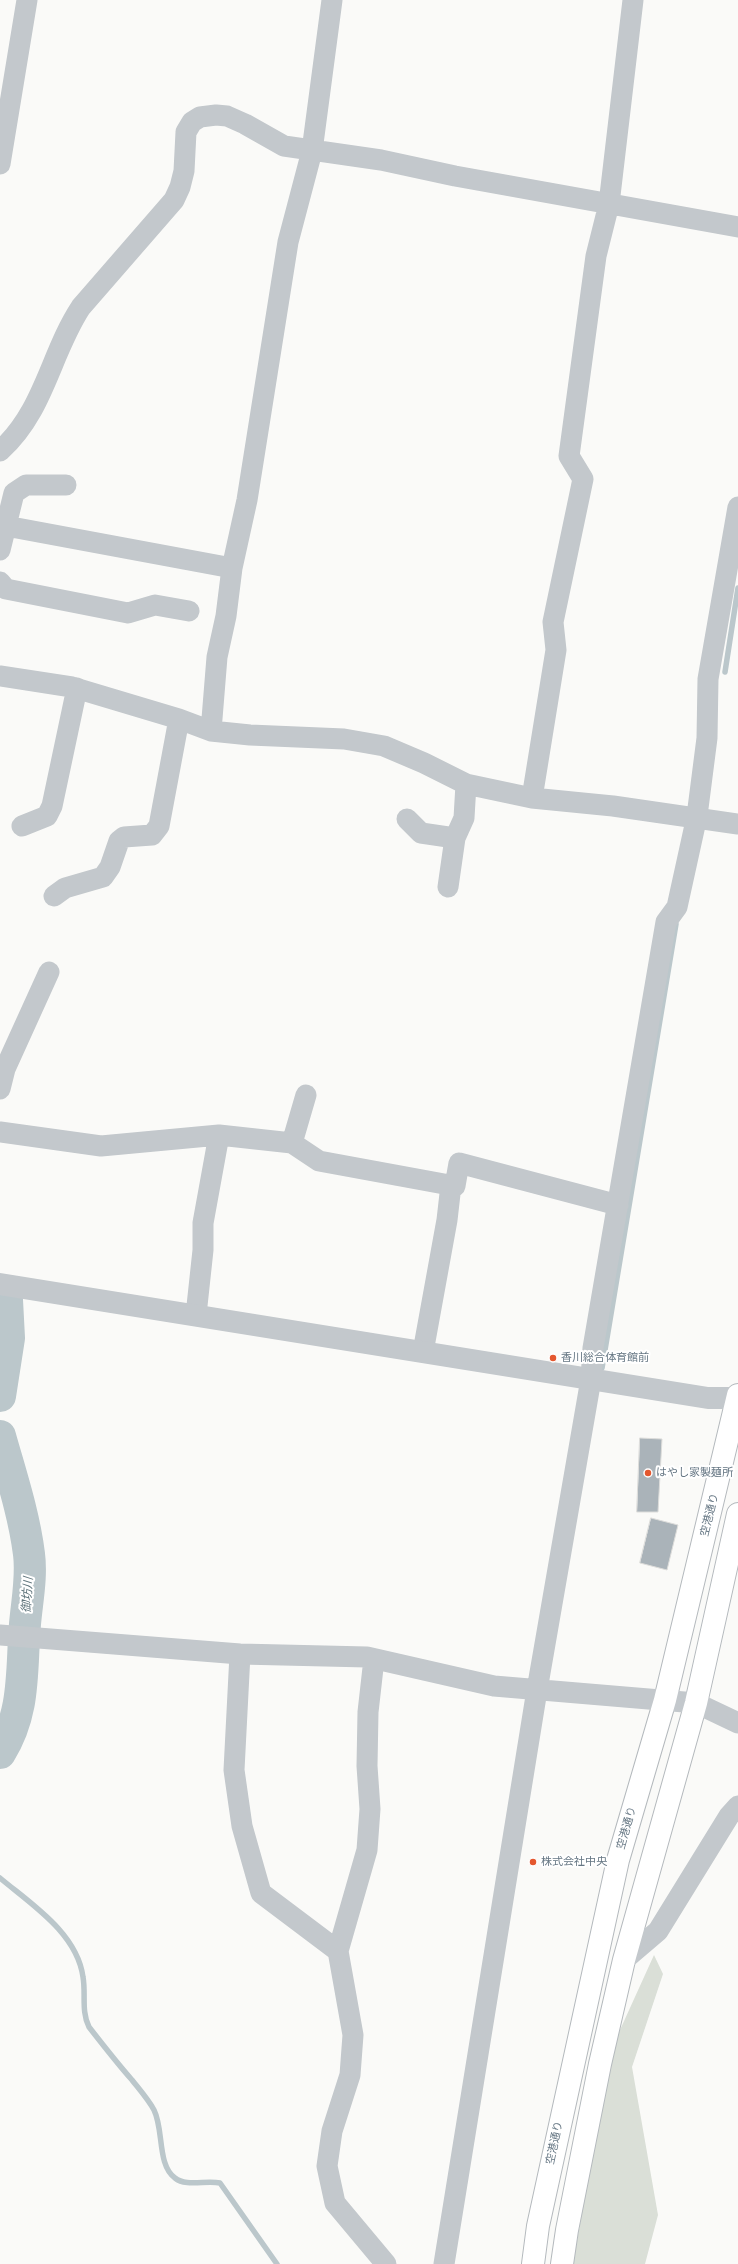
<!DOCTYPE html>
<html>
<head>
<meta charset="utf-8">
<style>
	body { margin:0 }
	canvas { display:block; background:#fafaf8 }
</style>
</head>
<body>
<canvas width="738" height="2264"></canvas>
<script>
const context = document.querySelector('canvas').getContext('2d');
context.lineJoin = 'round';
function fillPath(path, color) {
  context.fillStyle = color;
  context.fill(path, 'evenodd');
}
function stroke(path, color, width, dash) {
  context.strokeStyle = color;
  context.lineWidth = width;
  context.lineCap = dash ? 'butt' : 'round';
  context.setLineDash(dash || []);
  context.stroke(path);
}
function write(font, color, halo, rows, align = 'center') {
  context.font = font + ' "Varela Round","Noto Sans JP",sans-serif';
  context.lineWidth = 4;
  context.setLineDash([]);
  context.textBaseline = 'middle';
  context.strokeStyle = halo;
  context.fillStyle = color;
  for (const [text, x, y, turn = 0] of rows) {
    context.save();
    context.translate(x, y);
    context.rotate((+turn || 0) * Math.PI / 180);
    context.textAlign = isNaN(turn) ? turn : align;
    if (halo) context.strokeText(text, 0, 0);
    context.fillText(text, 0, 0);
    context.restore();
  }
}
fillPath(new Path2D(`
	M654,1955l9,19 -31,93 26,148 -13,49h-72l37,-212z`), '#dadfd7');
stroke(new Path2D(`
	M725,672l13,-84
	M602,1368l74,-444
	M0,1878c31,26 77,55 83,99 3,17 -2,34 6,50 14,18 28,36 43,53 7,9 16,19 22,30 10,20 3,55 21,68 11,9 31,2 45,5l57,81`), '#bbc7cb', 5.5);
stroke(new Path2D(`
	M0,1396l9,-58 -2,-38
	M0,1436c11,39 24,78 29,118 3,23 -2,47 -4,70 -4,47 1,87 -25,129`), '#bbc7cb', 32);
const building = new Path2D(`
	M640,1438l22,1 -4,73h-21z
	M651,1518l27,7 -11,45 -27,-7z`);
fillPath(building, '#aab3b9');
stroke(building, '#dcdcda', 1);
const trunk = new Path2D(`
	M533,2264l5,-38 80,-366 47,-160 73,-305
	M562,2264l5,-34 33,-166 24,-104 72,-257 42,-189`);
stroke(trunk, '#b4b9bd', 24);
stroke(new Path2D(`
	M0,164l27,-164
	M0,451c45,-41 50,-97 81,-144l93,-107 6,-13 4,-16 2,-39 6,-10 8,-5 16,-2 11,1 18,8 39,22 97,14 74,16 283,51
	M6,526l226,42
	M0,550l14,-57 12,-8h40
	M0,582l6,7 122,24 27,-8 34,6
	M0,676l72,11 107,32 32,12 39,4 94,4 40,7 40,17 42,21 66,14 81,8 125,18
	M211,731l6,-74 9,-41 6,-48 15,-68 41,-258 24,-91 20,-151
	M532,798l24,-148 -3,-28 30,-143 -14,-23 27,-200 13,-52 24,-204
	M407,819l14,14 34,5
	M22,826l25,-10 5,-10 25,-118
	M448,887l7,-49 9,-20 2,-34
	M54,896l11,-8 38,-11 7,-10 9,-26 5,-4 28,-2 7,-9 20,-107
	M0,1089l5,-20 44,-97
	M0,1132l101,14 118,-11 73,8 27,18 136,25 4,-23 159,42
	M292,1143l14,-48
	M196,1315l7,-65v-27l16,-88
	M423,1352l24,-132 4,-35
	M0,1635l240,19 127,3 127,29 202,17 42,20
	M240,1654l-6,116 8,56 19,67 77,58 15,84 -3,40 -18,56 -5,35 8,37 51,61
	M338,1951l29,-101 3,-41 -3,-43 1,-54 6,-53
	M624,1960l34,-29 71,-115 9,-10
	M444,2264l93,-574 54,-311 2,-31 73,-426 11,-15 20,-91 10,-78 1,-59 30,-172`), '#c3c8cc', 21);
stroke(new Path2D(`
	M0,1284l708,114h30`), '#c3c8cc', 22);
stroke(trunk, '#fff', 22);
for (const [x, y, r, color] of [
	[553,1358,4,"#e4572e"],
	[648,1473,4,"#e4572e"],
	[533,1862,4,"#e4572e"]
]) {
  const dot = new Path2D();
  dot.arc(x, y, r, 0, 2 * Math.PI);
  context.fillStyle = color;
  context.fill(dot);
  stroke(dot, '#fff', 1.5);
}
write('11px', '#657683', '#fff', [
	["香川総合体育館前",561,1358],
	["はやし家製麺所",656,1473],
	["株式会社中央",541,1862]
], 'left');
write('11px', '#657683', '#fff', [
	["空港通り",710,1515,-76],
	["空港通り",627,1828,-74],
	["空港通り",555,2143,-78]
]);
write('italic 12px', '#60757c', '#fff', [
	["御坊川",28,1595,-86]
]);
</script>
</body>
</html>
